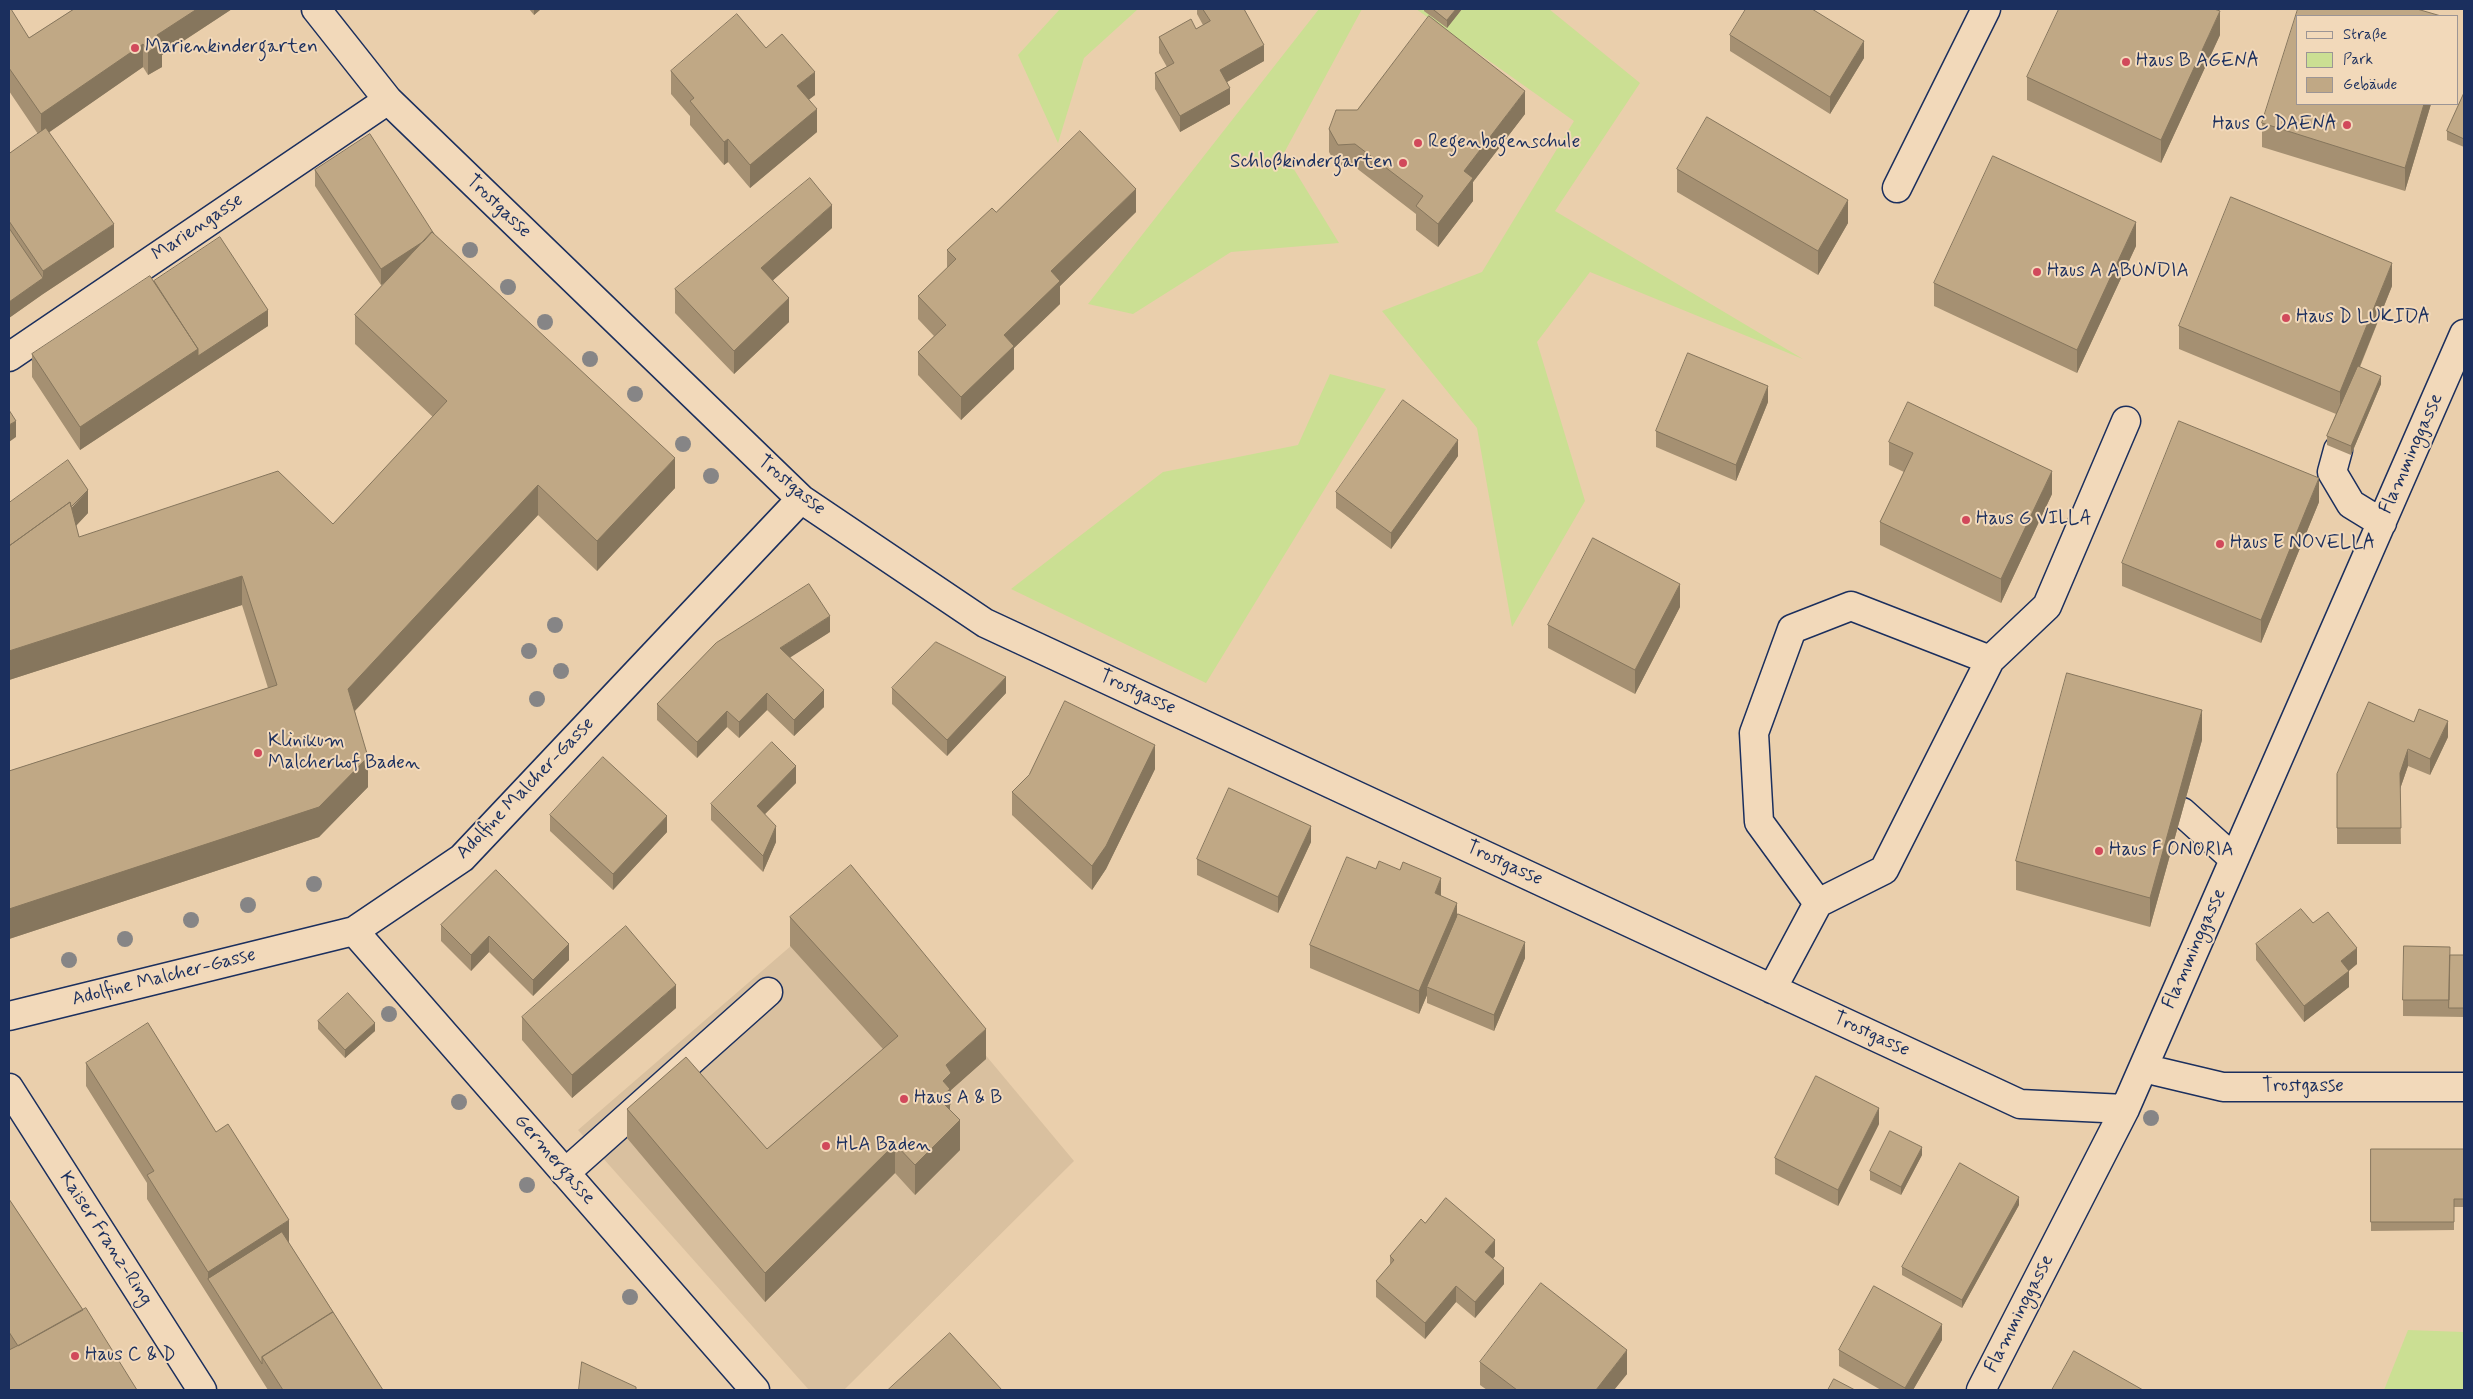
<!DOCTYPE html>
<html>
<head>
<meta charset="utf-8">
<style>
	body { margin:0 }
	#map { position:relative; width:2473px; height:1399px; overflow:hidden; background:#eacfac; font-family:Mynerve,sans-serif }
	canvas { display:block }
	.frame { position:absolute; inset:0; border:10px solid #1b2f5e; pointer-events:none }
	.legend { position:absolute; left:2296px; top:15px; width:162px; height:90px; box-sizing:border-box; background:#f2d9ba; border:1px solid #9c9595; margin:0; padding:6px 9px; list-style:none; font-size:15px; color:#1b2f5e }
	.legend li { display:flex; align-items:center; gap:10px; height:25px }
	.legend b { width:25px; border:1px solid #9c9595 }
</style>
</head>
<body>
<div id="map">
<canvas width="2473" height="1399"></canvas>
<div class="frame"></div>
<ul class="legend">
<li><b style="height:6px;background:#f2d9ba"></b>Straße</li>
<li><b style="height:14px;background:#cbdf93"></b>Park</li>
<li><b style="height:14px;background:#c0a885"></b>Gebäude</li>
</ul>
</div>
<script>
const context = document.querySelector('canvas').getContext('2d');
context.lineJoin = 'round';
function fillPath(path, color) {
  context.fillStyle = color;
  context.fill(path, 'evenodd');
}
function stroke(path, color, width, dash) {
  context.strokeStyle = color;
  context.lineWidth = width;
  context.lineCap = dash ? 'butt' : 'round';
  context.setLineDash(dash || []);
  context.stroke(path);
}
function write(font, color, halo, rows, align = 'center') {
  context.font = font + ' Mynerve,sans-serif';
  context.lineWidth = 4;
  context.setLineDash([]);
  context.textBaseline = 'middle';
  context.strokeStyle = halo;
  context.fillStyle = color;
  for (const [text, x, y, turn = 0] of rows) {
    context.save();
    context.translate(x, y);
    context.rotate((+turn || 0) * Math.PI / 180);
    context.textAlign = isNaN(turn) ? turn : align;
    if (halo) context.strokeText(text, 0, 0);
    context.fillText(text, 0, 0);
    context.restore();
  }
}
fillPath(new Path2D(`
	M851,894l223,267 -230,229h-35l-231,-260z`), '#d9c09f');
fillPath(new Path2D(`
	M1060,9h78l-54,49 -26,85 -40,-88z
	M1319,9h43l-78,144 55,90 -108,9 -98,62 -45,-10z
	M1416,9h133l91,74 -85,128 248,148 -213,-87 -53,70 48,159 -73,126 -35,-199 -95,-117 100,-39 92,-151z
	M1330,374l56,15 -180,294 -195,-94 152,-117 135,-27z
	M2408,1330l56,2v58h-80z`), '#cbdf93');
const minor = new Path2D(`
	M316,9l72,91 413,399 184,124 1035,481 105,5
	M1897,188l89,-179
	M9,357l379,-257
	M2338,450l-6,22 19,32 31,19
	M2182,812l52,47
	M1818,903l66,-33 106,-210 57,-54 79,-185
	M354,931l401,459
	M1772,989l46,-86 -59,-81 -5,-89 38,-104 59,-23 139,54
	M9,1016l345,-85 108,-73 339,-359
	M2143,1068l80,19h241
	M9,1088l193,302
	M565,1173l203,-181
	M1981,1390l144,-281 339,-775`);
stroke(minor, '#1b2f5e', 31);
stroke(minor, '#f2d9ba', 28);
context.fillStyle = '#868586';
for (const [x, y] of [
	[470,250],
	[508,287],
	[545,322],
	[590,359],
	[635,394],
	[683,444],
	[711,476],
	[555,625],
	[529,651],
	[561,671],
	[537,699],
	[314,884],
	[248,905],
	[191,920],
	[125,939],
	[69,960],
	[389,1014],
	[459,1102],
	[2151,1118],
	[527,1185],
	[630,1297]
]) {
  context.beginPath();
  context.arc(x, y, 8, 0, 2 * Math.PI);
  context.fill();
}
fillPath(new Path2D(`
	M9,9l20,29 45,-29h158l-70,46v12l-14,8 -5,-8 -94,65 65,115 -71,47 -34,24v-164l29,-20 -29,-43z
	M529,9h12l-7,6z
	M1197,9h47l20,52 -37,21 3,22 -50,28 -25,-43v-16l12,-6 -8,-14v-16l37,-8 7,-4 -6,-11z
	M1424,9h38l-15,19 -23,-17z
	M1730,35l134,23 -34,56 -100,-63z
	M2220,35l-59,128 -134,-63v-23z
	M766,48l49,47 -6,4 8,33 -67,56 -22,-26 -4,3 -34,-40v-9l-19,-22v-23z
	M2464,93v54l-17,-7v-9z
	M2431,104l-26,87 -143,-44v-24z
	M1525,114l-52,68v19l-35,46 -22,-17v-16l-61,-47 -17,1 -9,-16v-23z
	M1677,169l171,54 -30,52 -141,-83z
	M315,170l119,64 241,254 -78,83 -59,-56 -183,196 13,76 -49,50 -310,102v-168l259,-83 -26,-83 -233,75v-177l79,10 -12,13 3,11 254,-13 100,-107 -78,-73v-29l30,-33 -4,3 -66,-99z
	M996,212h140l-76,74v18l-46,44v21l-53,51 -43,-45v-23l16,-16 -16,-17v-23l29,-28v-18z
	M832,228l-59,52 16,42 -55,52 -59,-61v-24z
	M2136,246l-59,127 -143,-67v-23z
	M154,281l114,45 -188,124 -48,-73v-23z
	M2392,286l-32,81 21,17 -30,71 -24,-10v-9l9,-22 -157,-65v-23z
	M1768,402l-32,79 -80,-34v-16z
	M1889,442l163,52 -51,109 -121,-58v-23l24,-50 -15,-7z
	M1458,456l-67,93 -55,-41v-16z
	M2319,502l-58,141 -139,-57v-23z
	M1680,607l-45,87 -87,-46v-23z
	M830,632l-40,25 34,50 -30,29 -27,-26 -28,28 -12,-11 -30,31 -40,-38v-16z
	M892,688l114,5 -59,63 -55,-52z
	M2448,737l-18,38 -22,-9 -8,23 1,55h-64v-70z
	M2202,740l-52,187 -134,-37v-29z
	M1155,769l-49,100 -14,21 -80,-75v-23z
	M796,783l-31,31 11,28 -13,30 -52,-52v-16z
	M550,815l117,17 -54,58 -63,-59z
	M1311,842l-33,71 -81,-38v-16z
	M496,870l73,90 -36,36 -44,-44 -18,19 -30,-30v-16z
	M1441,896l16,22 68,40 -31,73 -67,-28v-8l-8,19 -109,-46v-23z
	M790,917l196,142 -35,31v13l-1,2v5l10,40 -45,45 -20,-22 -130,129 -138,-164v-29l140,40 116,-100 -93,-103z
	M2313,923l44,41 -8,7v16l-45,35 -48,-62v-16z
	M2450,955h14v62l-61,-1v-16z
	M676,1008l-104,90 -50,-58v-23z
	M318,1021l57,10 -30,27 -27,-29z
	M86,1063l130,69 73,111 94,147h-115l-121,-191v-16l-61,-97z
	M1879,1124l-41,82 -63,-32v-16z
	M2371,1149h93v58h-10v23l-83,1z
	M1922,1155l-21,40 -31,-15v-9z
	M9,1199l128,191h-128z
	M2019,1205l-57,103 -60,-33v-8z
	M1390,1256h105l-2,3 11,25 -29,34 -19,-16 -31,37 -49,-42v-16l14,-15z
	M1942,1340l-29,50h-32l-42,-24v-16z
	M1480,1362l147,12 -13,16h-127l-7,-5z`), '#a59072');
fillPath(new Path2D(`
	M197,9h35l-70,46v12l-14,8v-23l9,-17z
	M534,9h7l-7,6z
	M1456,9h6l-15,19v-8z
	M2220,11v24l-59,128v-23z
	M1864,41v17l-34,56v-17z
	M143,44v23l-102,71v-24z
	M1264,45v16l-44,25v-16z
	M815,72v23l-18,14v-23z
	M1230,88v16l-50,28v-16z
	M1525,91v23l-52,68v19l-35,46v-23l26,-53z
	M2424,104h7l-26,87v-23z
	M817,109v23l-67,56v-23z
	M728,139v23l-4,3v-23z
	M1136,189v23l-76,74v18l-46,44v21l-53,51v-23l43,-62 47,-64z
	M1848,200v23l-30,52v-24z
	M832,205v23l-71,63v-23z
	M2136,222v24l-59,127v-23z
	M114,224v23l-71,47 -34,24v-16l34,-24v-7z
	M434,234v16l-53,35v-16z
	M2392,263v23l-52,129v-23z
	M789,298v24l-55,52v-23z
	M268,310v16l-188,124v-23l118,-78z
	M2381,376v8l-30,71v-9z
	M1768,386v16l-32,79v-16z
	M16,421v16l-7,5v-17z
	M1458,440v16l-67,93v-16z
	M675,458v30l-78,83v-30z
	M2052,471v23l-51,109v-24z
	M2319,478v24l-58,141v-23z
	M538,485v30l-190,203v-29z
	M88,490v23l-18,19 -61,43z
	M242,576v29l-233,75v-29z
	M1680,584v23l-45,87v-24z
	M830,616v16l-50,32v-16z
	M1006,677v16l-59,63v-16z
	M824,690v17l-30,29v-16z
	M767,693v17l-28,28v-16z
	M2202,710v30l-52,187v-29z
	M727,711v16l-30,31v-16z
	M2448,721v16l-18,38v-16z
	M1155,745v24l-49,100 -14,21v-24z
	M2408,749v17l-8,23v-16z
	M368,757v30l-49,50 -310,102v-30z
	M796,766v17l-39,39v-16z
	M667,816v16l-54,58v-16z
	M776,826v16l-13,30v-16z
	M1311,826v16l-33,71v-16z
	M1441,878v23l-6,-8z
	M1457,903v23l-30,61v8l-8,19v-23z
	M489,936v16l-18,19v-16z
	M1525,942v16l-31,73v-16z
	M569,944v16l-36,36v-16z
	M2357,948v16l-16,13v-16z
	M2349,971v16l-45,35v-16z
	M676,985v23l-104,90v-23z
	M375,1023v8l-30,27v-8z
	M986,1029v30l-35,31v13l-1,2v13l-11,-19 4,-18 3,-16z
	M1879,1108v16l-41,82v-16z
	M960,1120v30l-45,45v-30z
	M895,1144v29l-130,129v-29z
	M1922,1147v8l-21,40v-8z
	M2019,1197v8l-57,103v-8z
	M289,1220v23l-81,36v-7z
	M1495,1240v16l-10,12v-16z
	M1504,1268v16l-29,34v-16z
	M1456,1286v16l-31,37v-16z
	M1942,1324v16l-29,50h-8v-2z
	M1627,1350v24l-13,16h-18z`), '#86765d');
const building = new Path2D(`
	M9,9h2l18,29 45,-29h123l-40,26 5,8 -14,9 -5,-8 -102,70 -32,-46z
	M1203,9h41l20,36 -44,25 10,18 -50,28 -25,-43 19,-10 -15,-26 32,-18 5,10 14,-8z
	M1433,9h23l-9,11z
	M1746,9h66l52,32 -34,56 -100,-62z
	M2059,9h155l6,2 -59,129 -134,-63z
	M2298,9h119l24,7h-144v88h127l-19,64 -143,-45z
	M737,14l29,34 16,-14 33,38 -18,14 20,23 -67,56 -22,-26 -4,3 -34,-41 4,-3 -23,-27z
	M1429,16l96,75 -61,80 9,7 -35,46 -22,-18 7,-10 -68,-52 -17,1 -9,-16 7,-19h21z
	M2464,93v46l-17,-8z
	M1707,117l141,83 -30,51 -141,-82z
	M46,128l68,96 -71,47 -34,-50v-67z
	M1080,131l56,58 -85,82 9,10 -56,54 10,11 -53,51 -43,-45 28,-27 -28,-29 38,-37 -9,-9 45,-42 4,4z
	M370,134l64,100 -2,-2 -8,9 -43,28 -66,-99z
	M1993,156l143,66 -59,128 -143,-67z
	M810,178l22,27 -71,63 28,30 -55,53 -59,-62z
	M2231,197l161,66 -52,129 -161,-66z
	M9,228l34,50 -34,24z
	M432,232l243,226 -78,83 -59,-56 -190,204 20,68 -49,50 -310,102v-138l268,-86 -35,-109 -233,75v-105l61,-44 9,35 199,-66 55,53 114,-123 -92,-86z
	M220,237l48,73 -70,46v-7l-44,-68z
	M150,276l48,73 -118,78 -48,-73z
	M1688,353l80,33 -32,79 -80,-34z
	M2358,366l23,10 -30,70 -24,-10z
	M1403,400l55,40 -67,93 -55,-41z
	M1908,402l144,69 -51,108 -121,-57 33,-69 -24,-11z
	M9,410l7,11 -7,4z
	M2179,421l140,57 -58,142 -139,-57z
	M68,460l20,30 -17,17 -1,-5 -61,44v-43z
	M1593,538l87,46 -45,86 -87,-45z
	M809,584l21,32 -50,32 44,42 -30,30 -27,-27 -28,29 -12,-11 -30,31 -40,-38 59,-61z
	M936,642l70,35 -59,63 -55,-52z
	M2067,673l135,37 -52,188 -134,-37z
	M1065,701l90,44 -49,101 -14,20 -80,-74 17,-17z
	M2369,702l45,20 5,-13 29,12 -18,38 -22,-10 -8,24 1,55h-64v-54z
	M772,742l24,24 -39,40 19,20 -13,30 -52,-52z
	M603,757l64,59 -54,58 -63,-59z
	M1229,788l82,38 -33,71 -81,-38z
	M1347,857l29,12 3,-8 21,9 3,-8 38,16 -6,15 22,10 -38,88 -109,-46z
	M851,865l135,164 -40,36 5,8 -8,8 7,8 -11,10 21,21 -45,45 -20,-21 -130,129 -138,-164 59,-52 81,92 131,-113 -108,-119z
	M496,870l73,74 -36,36 -44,-44 -18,19 -30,-30z
	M2301,909l12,14 15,-11 29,36 -16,13 8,10 -45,35 -48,-62z
	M1458,914l67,28 -31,73 -67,-28z
	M626,926l50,59 -104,90 -50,-58z
	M2404,946l46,1 -1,53h-46z
	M2450,955h14v53h-15z
	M348,993l27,30 -30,27 -27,-29z
	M148,1023l68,109 12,-8 61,96 -81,52 -61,-97 7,-4 -68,-108z
	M1816,1076l63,32 -41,82 -63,-32z
	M1890,1131l32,16 -21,40 -31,-16z
	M2371,1149h93v50h-10v23h-83z
	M1960,1163l59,34 -57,103 -60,-33z
	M1446,1198l49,42 -10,12 19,16 -29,34 -19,-16 -31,37 -49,-42 18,-21 -4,-4 31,-37 4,4z
	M9,1199l74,111 -65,36 -9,-14z
	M282,1232l51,80 -71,45v7l-54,-85z
	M1541,1283l86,67 -31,40h-79l-37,-28z
	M1874,1286l68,38 -37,64 -66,-38z
	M86,1308l51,82h-128v-40l12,-6z
	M333,1312l50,78h-100l-21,-33z
	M950,1333l52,57h-114z
	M2074,1351l69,39h-91z
	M582,1362l54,25v3h-57z
	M1834,1379l21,11h-27z`);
fillPath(building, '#c0a885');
stroke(building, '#86765d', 1);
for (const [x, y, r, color] of [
	[135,48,5,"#d1495b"],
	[2126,62,5,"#d1495b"],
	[2347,125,5,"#d1495b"],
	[1418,143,5,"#d1495b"],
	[1403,163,5,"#d1495b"],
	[2037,272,5,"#d1495b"],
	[2286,318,5,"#d1495b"],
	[1966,520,5,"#d1495b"],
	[2220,544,5,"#d1495b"],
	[258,753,5,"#d1495b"],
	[2099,851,5,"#d1495b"],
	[904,1099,5,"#d1495b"],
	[826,1146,5,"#d1495b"],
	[75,1356,5,"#d1495b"]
]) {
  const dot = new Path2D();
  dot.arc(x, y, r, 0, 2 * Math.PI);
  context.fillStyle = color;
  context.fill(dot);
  stroke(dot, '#f2d9ba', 2);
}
write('19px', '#1b2f5e', '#f2d9ba', [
	["Marienkindergarten",145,48],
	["Haus B AGENA",2136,62],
	["Haus C DAENA",2337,125,"right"],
	["Regenbogenschule",1428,143],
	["Schloßkindergarten",1393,163,"right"],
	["Haus A ABUNDIA",2047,272],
	["Haus D LUKIDA",2296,318],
	["Haus G VILLA",1976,520],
	["Haus E NOVELLA",2230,544],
	["Klinikum",268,742],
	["Malcherhof Baden",268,764],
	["Haus F ONORIA",2109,851],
	["Haus A & B",914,1099],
	["HLA Baden",836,1146],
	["Haus C & D",85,1356]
], 'left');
write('19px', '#1b2f5e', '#f2d9ba', [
	["Trostgasse",498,207,44],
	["Mariengasse",198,228,-34],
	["Flamminggasse",2412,454,-66],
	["Trostgasse",791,486,40],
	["Trostgasse",1137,693,25],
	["Adolfine Malcher-Gasse",526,789,-46],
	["Trostgasse",1504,864,25],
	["Flamminggasse",2195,949,-66],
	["Adolfine Malcher-Gasse",164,978,-14],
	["Trostgasse",1871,1035,25],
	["Trostgasse",2303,1087],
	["Germergasse",554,1160,49],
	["Kaiser Franz-Ring",105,1239,57],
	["Flamminggasse",2020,1314,-63]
]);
</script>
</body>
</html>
